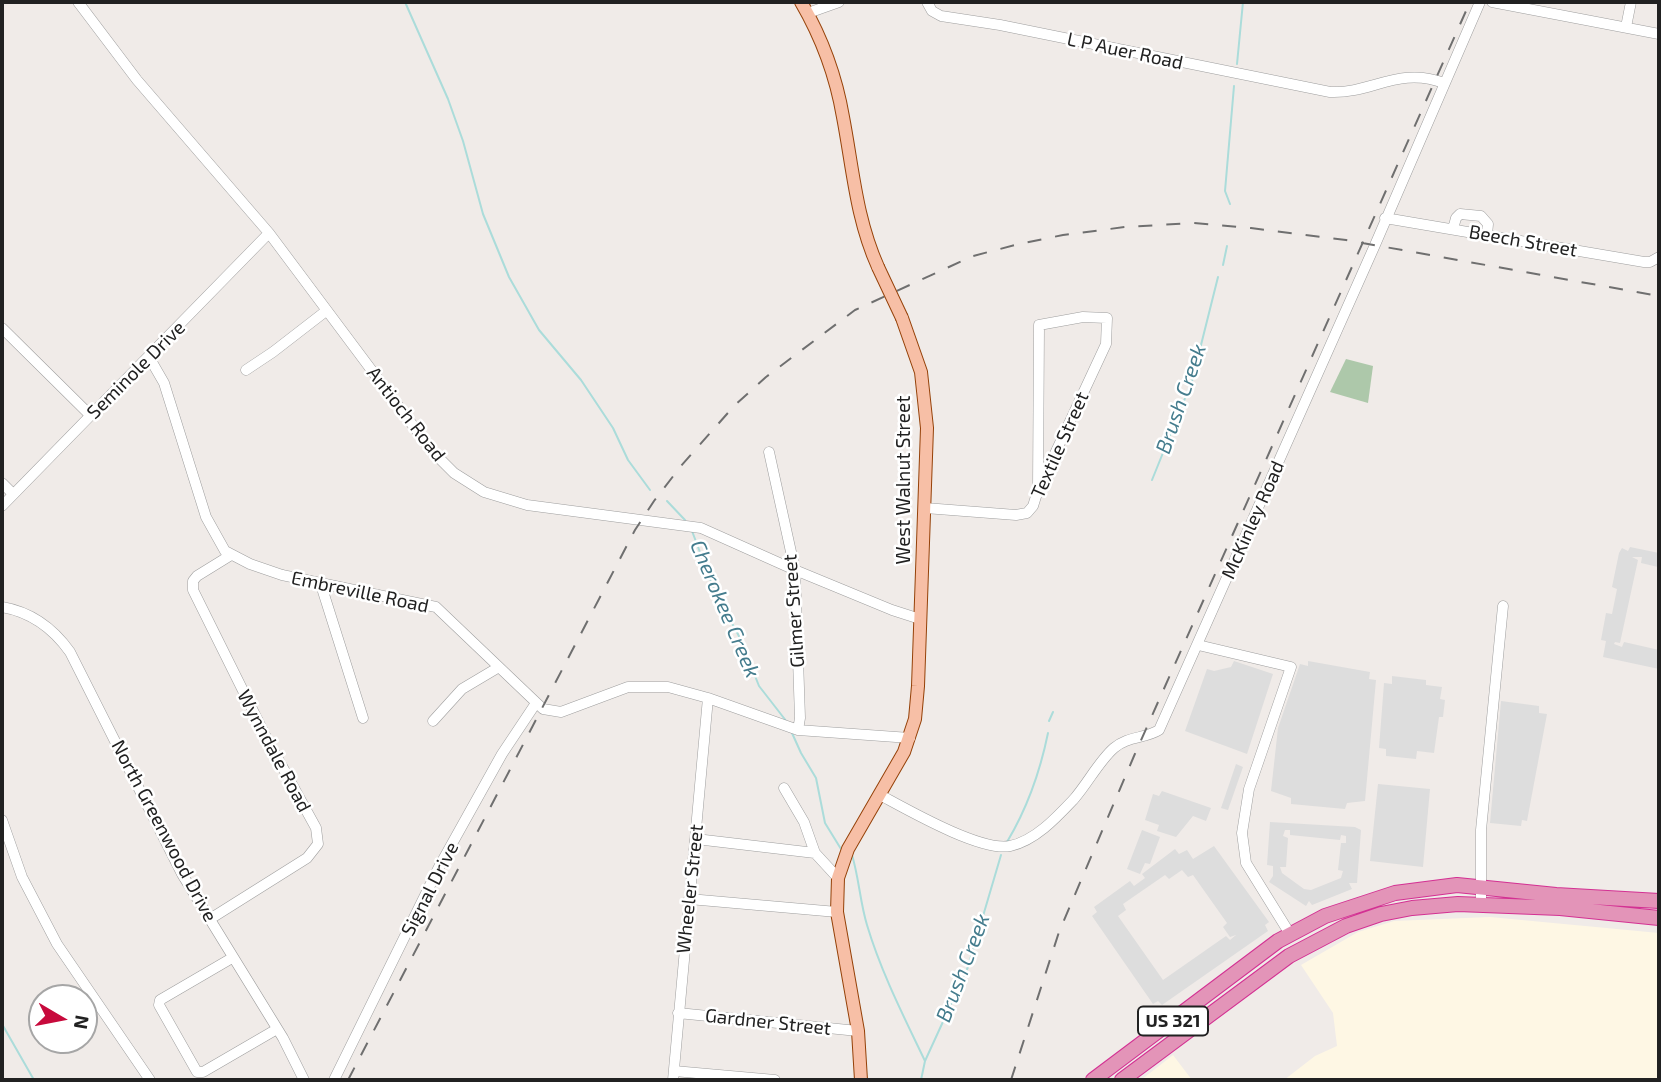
<!DOCTYPE html>
<html>
<head>
<meta charset="utf-8">
<style>
	body { margin:0 }
	#map { position:relative; width:1661px; height:1082px; overflow:hidden; background:#f0ebe8; font-family:"Exo 2",sans-serif }
	canvas { display:block }
	.frame { position:absolute; inset:0; border:4px solid #212121; pointer-events:none }
	.north { position:absolute; left:28px; top:984px; width:70px; height:70px; box-sizing:border-box; background:#fff; border:2px solid #a6a6a6; border-radius:50%; rotate:100deg; font-size:19px; font-weight:700; line-height:28px; text-align:center; color:#212121 }
	.north::after { content:''; display:block; margin:auto; width:24px; height:32px; background:#c70a3c; clip-path:polygon(50% 0,100% 100%,50% 72%,0 100%) }
</style>
</head>
<body>
<div id="map">
<canvas width="1661" height="1082"></canvas>
<div class="frame"></div>
<div class="north">N</div>
</div>
<script>
const context = document.querySelector('canvas').getContext('2d');
context.lineJoin = 'round';
function fillPath(path, color) {
  context.fillStyle = color;
  context.fill(path, 'evenodd');
}
function stroke(path, color, width, dash) {
  context.strokeStyle = color;
  context.lineWidth = width;
  context.lineCap = dash ? 'butt' : 'round';
  context.setLineDash(dash || []);
  context.stroke(path);
}
function write(font, color, halo, rows, align = 'center') {
  context.font = font + ' "Exo 2",sans-serif';
  context.lineWidth = 5;
  context.setLineDash([]);
  context.textBaseline = 'middle';
  context.strokeStyle = halo;
  context.fillStyle = color;
  for (const [text, x, y, turn = 0] of rows) {
    context.save();
    context.translate(x, y);
    context.rotate((+turn || 0) * Math.PI / 180);
    context.textAlign = isNaN(turn) ? turn : align;
    if (halo) context.strokeText(text, 0, 0);
    context.fillText(text, 0, 0);
    context.restore();
  }
}
fillPath(new Path2D(`
	M1490,917l169,16v147h-375l31,-24 22,-10 -4,-33 -32,-48 57,-33 36,-11z
	M1173,1055l19,25h-51z`), '#fef7e4');
fillPath(new Path2D(`
	M1346,359l27,7 -5,37 -38,-11z`), '#adc8aa');
fillPath(new Path2D(`
	M1630,547l29,6v8l-1,6 -17,-4 1,-6h-10l6,3 -18,83 -5,-1 -1,2 8,3 2,-5 35,8v19l-56,-12 3,-16 -5,-1 5,-27 6,1 5,-25 -5,-2 7,-34 3,-5 6,3z
	M1234,661l39,13 -26,80 -62,-23 22,-62 7,2 17,-4z
	M1308,661l62,11 -1,7 7,1 -11,121 -18,2 -2,6 -54,-5v-6l-20,-7 7,-63 22,-64 8,2z
	M1392,676l34,4v5l16,2 -2,12 5,1 -2,17h-4l-5,36 -17,-2 -1,8 -30,-3v-7l-7,-1 5,-65 8,1z
	M1501,701l38,5v7l8,1 -20,107 -5,-1 -1,6 -31,-3z
	M1236,764l7,3 -15,43 -7,-2z
	M1378,784l52,5 -7,78 -53,-6z
	M1162,791l49,17 -5,13 -13,-5 -17,21 -19,-6 2,-6 -14,-5 8,-26 6,2z
	M1270,822l85,5 6,3 -4,53h-8l3,6 -40,16 -3,-4 -3,5 -37,-24 4,-6v-10l-6,-1zM1285,830h5v5l50,5 1,-5 5,1v7h-5l-3,27 5,1 -2,7 -30,12 -7,-1 -22,-16 -2,-6h6l2,-29 -5,-2z
	M1142,830l18,7 -10,27 -5,-1 -5,11 -13,-5z
	M1214,846l55,76 -4,3 3,6 -106,74 -4,-4 -5,3 -61,-88 5,-4 -3,-5 36,-26 4,5 11,-8 -3,-4 33,-25 4,5 8,-4 6,9zM1182,870l6,7 5,-2 34,48 -4,4 7,10 6,-2 -6,5 -4,-4 -63,44 -45,-64 8,-6 -3,-6 42,-29 4,4z`), '#ddd');
stroke(new Path2D(`
	M405,2l43,97 15,42 20,73 26,63 30,53 42,50 32,48 15,32 22,30
	M1237,64l6,-62
	M1230,204l-5,-13 9,-105
	M1223,265l4,-19
	M1152,480l40,-99 26,-104
	M667,501l18,19
	M692,531l23,61 25,46 19,48 28,36
	M1049,721l4,-9
	M792,733l9,20 15,25 9,45 16,26
	M1007,842c21,-35 33,-70 41,-109
	M852,855c7,23 8,47 15,70 14,47 37,92 58,136
	M2,1024l32,56
	M921,1080l4,-19 43,-94 33,-112`), '#abdcda', 2);
const minor = new Path2D(`
	M78,2l59,78 132,153 163,218 22,22 30,19 43,13 174,23 94,42 97,40 28,9
	M927,2l5,9 9,5 59,9 330,67c42,2 68,-26 114,-9
	M1492,2l167,32
	M808,13l31,-11
	M1626,27l5,-25
	M1385,218l259,44h6l9,-5
	M1453,229l3,-11 4,-4 21,2 7,8 -1,11
	M2,328l88,87
	M149,357l15,26 42,134 19,34 25,13 32,11 154,32 107,102 18,3 67,-25h40l40,11 90,32 112,8
	M246,370l27,-18 53,-41
	M769,452l26,118 5,148 -2,12
	M2,483l11,11
	M2,506l267,-273
	M925,508l91,7 11,-2 6,-7 5,-16 68,-146 1,-26 -24,-1 -44,8 -1,165
	M321,585l42,133
	M2,607c29,5 51,21 68,45l112,222 101,164 21,42
	M1198,645l93,22 -42,122 -7,44 4,30 44,71
	M433,721l29,-32 37,-22
	M784,788l20,34 11,31 23,25
	M880,795c28,15 101,57 130,51 25,-5 47,-29 64,-47 14,-16 25,-38 40,-51 14,-12 30,-9 45,-18l216,-485 105,-243
	M2,820l20,57 35,67 93,136
	M696,839l119,14
	M689,899l148,13
	M1481,905v-75l22,-224
	M210,919l97,-61 11,-14 -2,-16 -49,-89 -74,-149v-9l4,-5 34,-21
	M232,958l-72,42 -1,5 38,67h6l74,-43
	M678,1013l180,18
	M674,1071l101,9
	M334,1080l105,-213 63,-113 34,-51
	M673,1080l35,-382`);
const major = new Path2D(`
	M801,2c21,36 35,74 42,115 10,52 13,101 35,150
	M861,1080l-3,-49 -21,-119 1,-34 10,-29 56,-97 11,-33 3,-33 9,-258 -6,-56 -19,-54`);
const highway = new Path2D(`
	M1093,1080l185,-139 47,-25 70,-23 62,-8 99,10 103,6
	M1122,1080l167,-124 57,-30 35,-12 31,-6 46,-4 102,4 99,10`);
stroke(minor, '#9e9e9e', 11);
stroke(major, '#954108', 14);
stroke(highway, '#d33193', 16);
stroke(minor, '#fff', 10);
stroke(major, '#f7bfa6', 12);
stroke(highway, '#e394b8', 14);
stroke(new Path2D(`
	M348,1080l287,-550 19,-29 27,-35 53,-60 32,-29 89,-67 118,-54 46,-12 44,-9 62,-8 68,-4 58,5 95,12 313,56
	M1011,1080l48,-148 75,-176 336,-754`), '#6f6f6f', 2, [14, 14]);
const majorBridge = new Path2D(`
	M878,267l24,51`);
stroke(majorBridge, '#954108', 14, []);
stroke(majorBridge, '#f7bfa6', 12);
for (const [x, y, w] of [
	[1173,1021,70]
]) {
  const box = new Path2D();
  box.roundRect(x - w / 2, y - 14.5, w, 29, 5);
  context.fillStyle = '#fff';
  context.fill(box);
  stroke(box, '#212121', 2);
}
write('bold 18px', '#212121', null, [
	["US 321",1173,1021]
]);
write('19px', '#212121', '#fff', [
	["L P Auer Road",1125,51,12],
	["Beech Street",1523,241,10],
	["Seminole Drive",136,370,-45],
	["Antioch Road",406,414,52],
	["Textile Street",1060,445,-66],
	["West Walnut Street",904,480,-90],
	["McKinley Road",1253,520,-66],
	["Embreville Road",360,592,12],
	["Gilmer Street",794,611,-94],
	["Wynndale Road",274,751,62],
	["North Greenwood Drive",164,831,62],
	["Signal Drive",430,889,-63],
	["Wheeler Street",690,889,-84],
	["Gardner Street",768,1022,6]
]);
write('italic 21px', '#447c8d', '#fff', [
	["Brush Creek",1181,399,-71],
	["Cherokee Creek",725,609,67],
	["Brush Creek",963,968,-69]
]);
</script>
</body>
</html>
